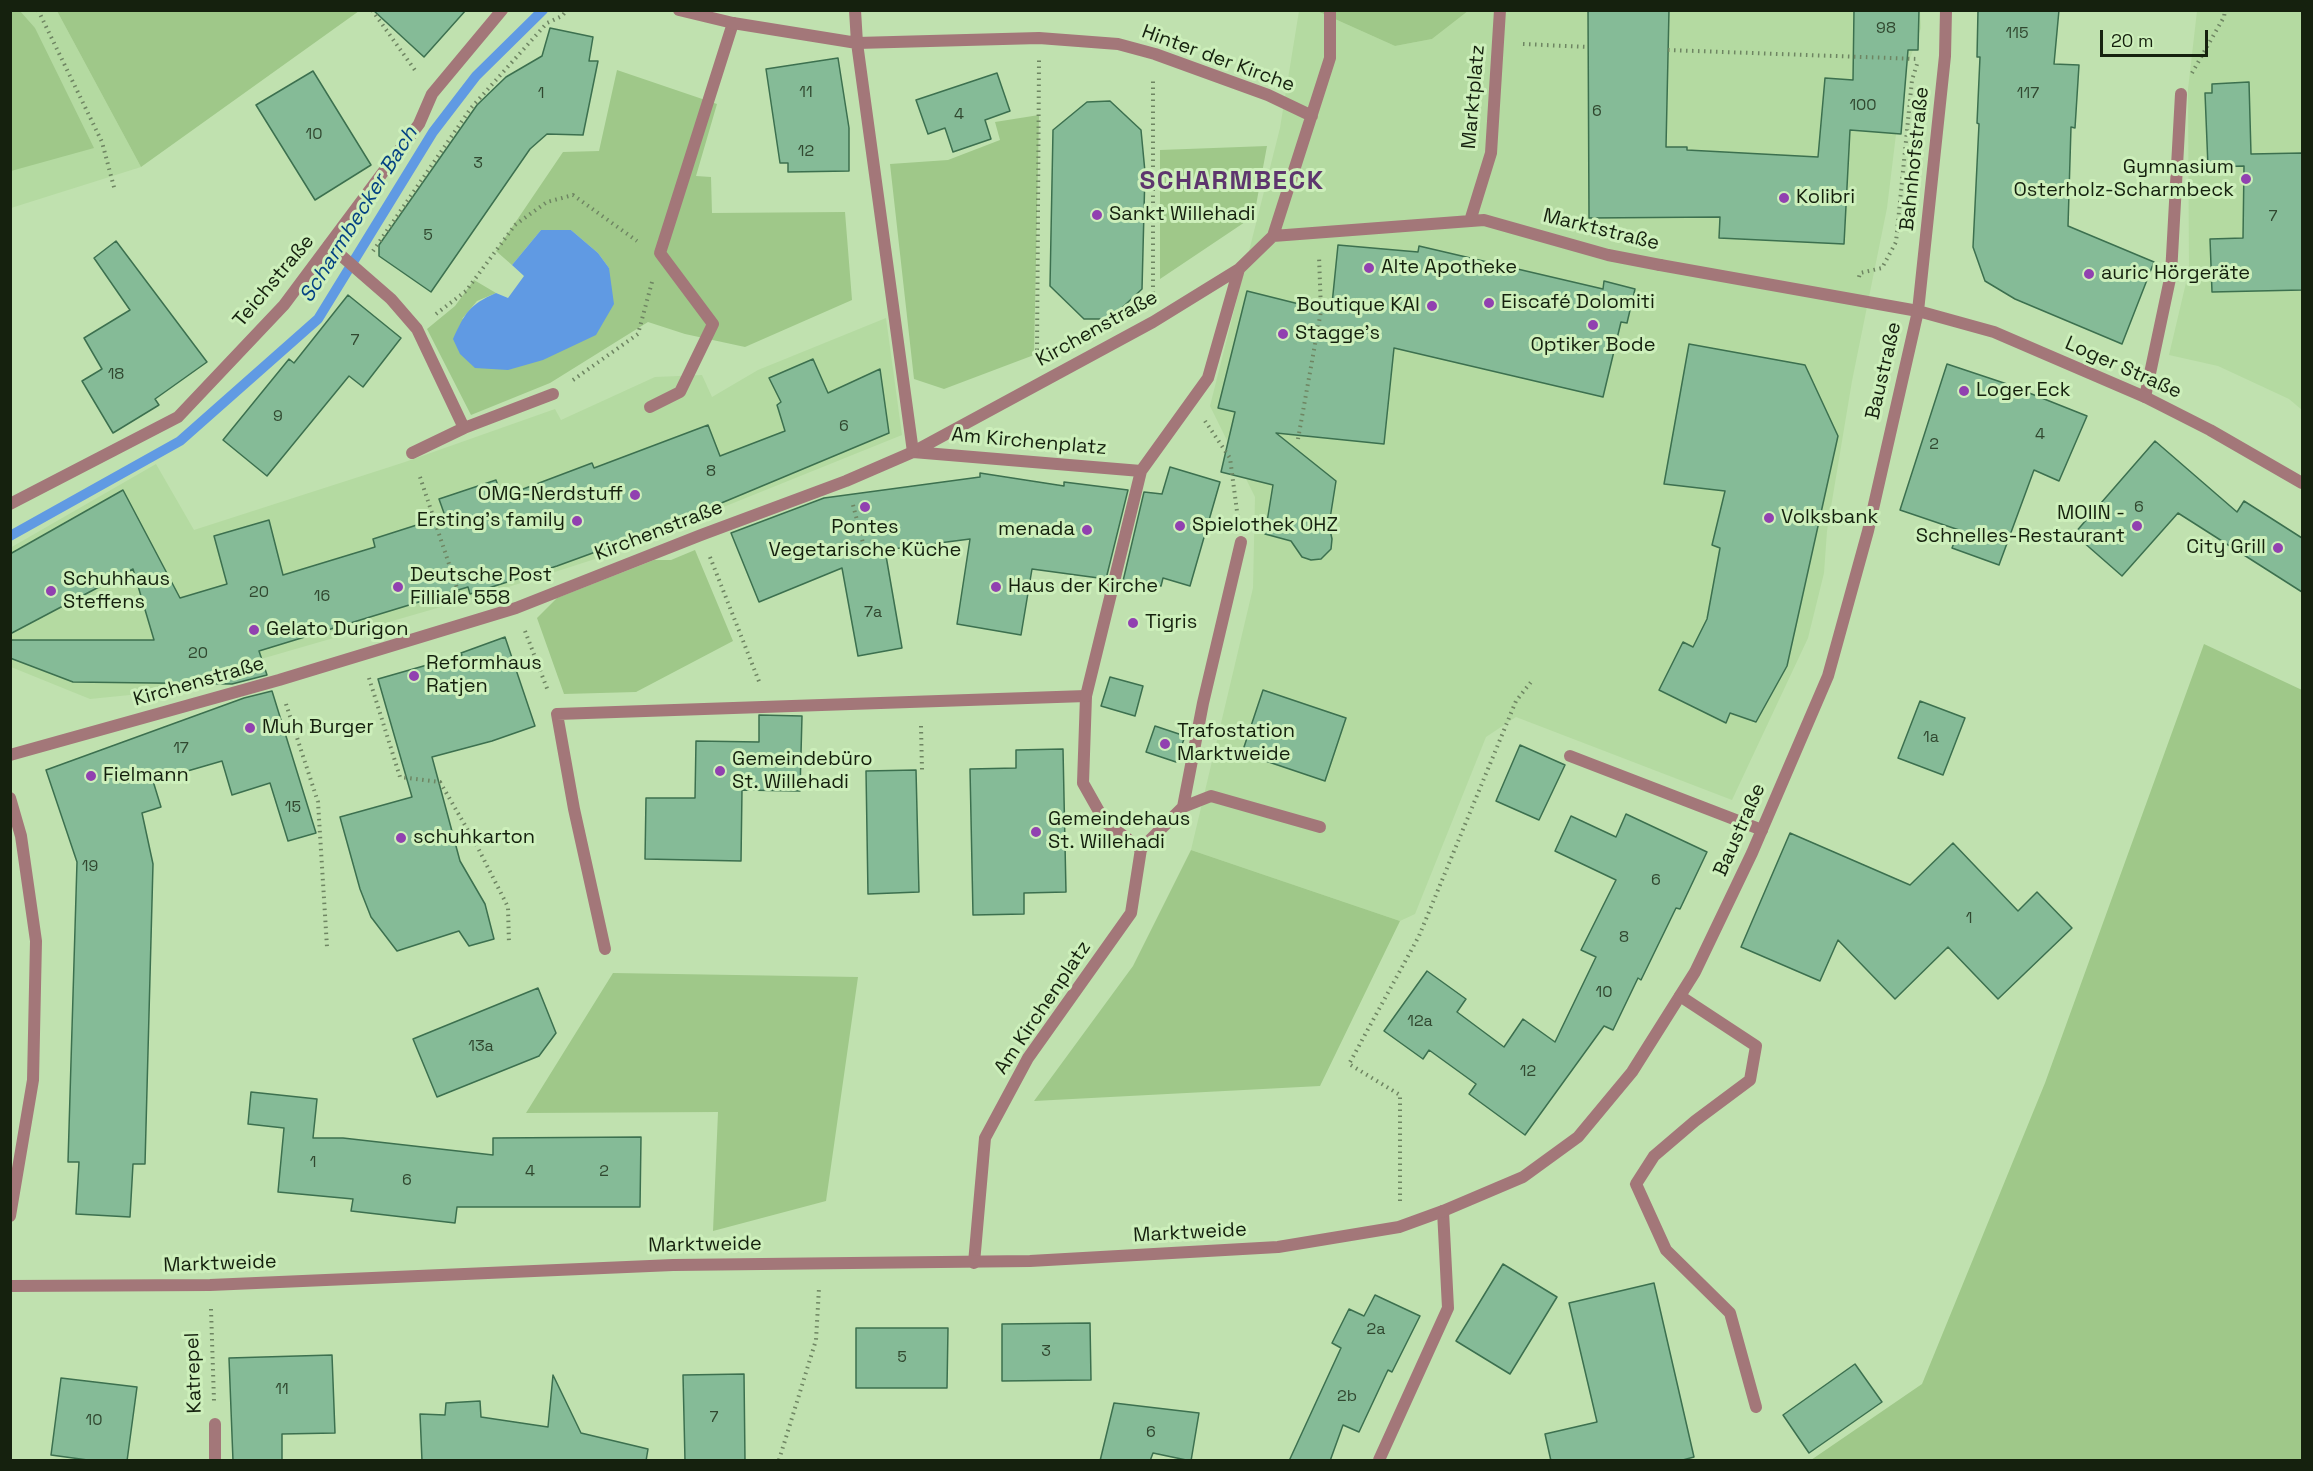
<!DOCTYPE html>
<html>
<head>
<meta charset="utf-8">
<style>
	body { margin:0 }
	#map { position:relative; width:2313px; height:1471px; overflow:hidden; background:#c0e1af; font-family:"Space Grotesk",sans-serif }
	canvas { display:block }
	.frame { position:absolute; inset:0; border:12px solid #15210e; pointer-events:none }
	.scale { position:absolute; left:2100px; top:30px; width:108px; height:27px; box-sizing:border-box; border:3px solid #15210e; border-top:0; padding-left:8px; font-size:18px; line-height:21px; white-space:nowrap; color:#15210e; -webkit-text-stroke:4px #cdefbb; paint-order:stroke }
</style>
</head>
<body>
<div id="map">
<canvas width="2313" height="1471"></canvas>
<div class="frame"></div>
<div class="scale">20 m</div>
</div>
<script>
const context = document.querySelector('canvas').getContext('2d');
context.lineJoin = 'round';
function fillPath(path, color) {
  context.fillStyle = color;
  context.fill(path, 'evenodd');
}
function stroke(path, color, width, dash) {
  context.strokeStyle = color;
  context.lineWidth = width;
  context.lineCap = dash ? 'butt' : 'round';
  context.setLineDash(dash || []);
  context.stroke(path);
}
function write(font, color, halo, rows, align = 'center') {
  context.font = font + ' "Space Grotesk",sans-serif';
  context.lineWidth = 6;
  context.setLineDash([]);
  context.textBaseline = 'middle';
  context.strokeStyle = halo;
  context.fillStyle = color;
  for (const [text, x, y, turn = 0] of rows) {
    context.save();
    context.translate(x, y);
    context.rotate((+turn || 0) * Math.PI / 180);
    context.textAlign = isNaN(turn) ? turn : align;
    if (halo) context.strokeText(text, 0, 0);
    context.fillText(text, 0, 0);
    context.restore();
  }
}
fillPath(new Path2D(`
	M11,11h46l84,156 -130,41z
	M1299,11h18l78,35 37,-7 36,-28h452l1,17 -18,49 -16,131 -35,173 -25,150 -3,42 -16,65 -76,162 -216,-83 -30,20 -71,177 -15,7 -209,-71 62,-262 2,-91 -45,-91 70,-278z
	M2197,11h105v399l-13,-11 -71,-33 -49,-11 20,-85 -1,-181z
	M886,318l16,117 -310,125 -96,31 -356,103 -50,5 -79,-32 -1,-119 146,-84 38,66 211,-68 150,-53 6,11 94,-43 47,-2 10,22 46,-27z`), '#b4daa1');
fillPath(new Path2D(`
	M11,10l9,1 15,17 59,120 -83,23z
	M57,11h302l-218,156z
	M1317,11h151l-36,28 -37,7z
	M617,70l100,34 -21,72 15,1 1,36 133,-1 7,88 -107,47 -60,-13 -37,-12 -98,61 -79,32 -44,-86 28,-23 19,-26 22,13 -19,8 -15,18 147,-51 -11,-15 -27,-23h-30l-29,35 -16,-14 67,-99 36,-1z
	M1039,115l-5,240 -90,34 -30,-10 -24,-215 58,-4 52,-20 -5,-18z
	M1267,146l-13,70 -94,63v-129z
	M695,550l38,91 -97,51 -72,2 -27,-76 20,-20 97,-38h17z
	M2204,644l98,46v770h-491l111,-76 123,-301z
	M1191,850l209,71 -80,165 -286,15 99,-135z
	M613,973l245,4 -32,224 -113,30 5,-119 -192,1z`), '#9fc889');
fillPath(new Path2D(`
	M541,230h30l27,23 11,15 5,36 -18,31 -53,25 -35,10 -33,-2 -15,-14 -7,-15c12,-26 16,-34 43,-46l12,5 16,-22 -12,-11z`), '#609ae3');
stroke(new Path2D(`
	M10,536l170,-95 138,-122 115,-187 43,-56 67,-66`), '#609ae3', 10);
const building = new Path2D(`
	M373,10h93l-42,47z
	M1588,10h81l-3,137h21v3l131,7 7,-79 28,2 1,-70h65l-1,40h-10l-7,84 -51,-4 -6,114 -125,-6 1,-21 -131,1z
	M1978,10h81l-5,54 25,1 -4,63 -4,-1 -3,99 86,36 -32,82 -107,-45 -30,-18 -12,-34 6,-123 -2,-1 3,-66h-3z
	M550,28l43,9 -4,24h9l-15,74 -36,-1 -17,15 -99,143 -52,-36v-11l98,-140 29,-28 36,-21z
	M838,58l11,70v43l-61,1v-9h-8l-14,-94z
	M313,71l58,94 -56,35 -59,-95z
	M997,73l13,38 -25,9 6,19 -38,13 -8,-24 -17,6 -12,-34z
	M2249,82l2,72 51,-1v137l-90,2 -2,-53 33,-1 1,-72 -36,1 -3,-74h7v-9z
	M1110,101l31,29 4,42 -3,117 -32,30h-26l-34,-33 3,-156 34,-28z
	M116,241l91,121 -52,37 4,6 -46,28 -31,-52 20,-12 -18,-31 46,-28 -36,-52z
	M1338,245l80,7 1,-6 184,43 1,-8 31,8 -8,34 -6,-1 -18,75 -209,-49 -10,96 -108,-11 60,48 -7,44 3,14 -1,10 -10,10 -10,1 -9,-3 -11,-16 -26,-7 8,-49 -52,-13 14,-60 -17,-4 29,-117 80,20 1,-8 4,1z
	M348,295l53,43 -38,49 -14,-11 -82,100 -44,-36 66,-81 5,4z
	M1689,344l116,21 33,71 -51,230 -31,56 -26,-9 -4,10 -67,-33 24,-48 10,5 14,-28 13,-71 -8,-3 13,-54 -61,-7z
	M813,359l15,34 52,-24 9,64 -182,76 1,2 -151,55 -87,28 -2,-7 -209,64 8,24 -35,9 -159,-2 -63,-24v-18h144l-21,-71 -123,65v-80l113,-64 57,108 47,-14 -13,-48 55,-16 14,55 92,-28 -2,-8 72,-23 -6,-17 57,-19 6,17 90,-34 2,5 114,-43 12,31 65,-25 -8,-26 4,-3 -12,-24z
	M1947,364l57,19 83,33 -28,65 -25,-11 -35,95 -47,-17 7,-18 -59,-20z
	M2155,441l82,71 7,-11 58,37v54l-124,-79 -56,63 -48,-42z
	M1170,467l50,15 -30,104 -27,-8 -2,8 -38,-5 21,-89 18,2z
	M980,473l84,13v-4l64,8 -22,89 -74,-10 -11,66 -64,-11 13,-85 -85,11 17,98 -44,8 -16,-88 -83,34 -28,-69 93,-35 156,-21z
	M505,637l30,89 -43,15 -60,16 28,104 25,43 9,35 -25,7 -10,-15 -62,20 -26,-34 -11,-28 -20,-72 72,-20 -34,-118 84,-24 -1,-2z
	M1110,677l33,9 -8,30 -34,-10z
	M1263,690l83,28 -21,63 -83,-28z
	M272,691l44,142 -28,8 -18,-58 -38,12 -10,-34 -69,20 8,26 -19,6 11,51 -8,300h-12l-3,53 -54,-3 3,-52h-11l9,-300 -31,-92 198,-72z
	M1920,701l45,17 -22,57 -45,-17z
	M759,715l43,1 -2,75 -58,-1 -1,71 -96,-2 1,-61h49l1,-57 63,1z
	M1155,726l30,10 -9,26 -30,-10z
	M1520,745l45,20 -26,55 -43,-19z
	M1063,749l3,143 -42,1v21l-51,1 -3,-146 46,-1v-18z
	M916,770l3,122 -51,2 -2,-123z
	M1626,814l81,38 -27,57 -4,-1 -35,72 -3,-2 -25,52 -9,-4 -79,109 -56,-41 7,-10 -47,-34 -6,9 -39,-28 43,-60 39,28 -9,13 47,35 19,-28 32,23 41,-85 -15,-7 35,-70 -61,-29 16,-35 45,21z
	M1790,833l120,52 43,-42 65,68 19,-19 35,36 -74,71 -50,-52 -53,52 -57,-59 -18,41 -79,-34z
	M538,988l18,45 -17,23 -102,41 -24,-58z
	M251,1092l66,7 -4,39h30l150,17v-17l148,-1 -1,70h-183l-2,16 -104,-12 2,-12 -75,-7 6,-64 -36,-4z
	M1503,1264l54,33 -47,77 -54,-33z
	M1654,1283l40,174 -15,4h-128l-6,-27 52,-12 -28,-119z
	M1375,1295l45,21 -28,56 -4,-2 -29,62 -16,-7 -13,36h-41l52,-113 -9,-5 17,-34 15,7z
	M1090,1323l1,57 -89,1v-57z
	M856,1328h92l-1,60h-91z
	M332,1355l3,78 -53,1v27h-49l-4,-103z
	M1855,1364l27,38 -73,51 -26,-38z
	M744,1374l1,87h-60l-2,-86z
	M553,1375l28,58 67,16 -2,12h-224l-2,-47 25,1 1,-12 34,-2 1,16 67,10z
	M61,1378l76,9 -10,74h-32l-44,-6z
	M1114,1403l85,10 -8,48 -38,-8 -3,8h-50z`);
fillPath(building, '#85bb97');
stroke(building, '#3c704f', 1.5);
stroke(new Path2D(`
	M38,10l64,132 13,49
	M372,10l45,63
	M1523,44l65,3
	M1668,50l250,9
	M2192,73l32,-56 1,-7
	M373,251l98,-143 76,-85 15,-7 5,-6
	M1859,277l1,-4 22,-5 14,-26 16,-162 6,-19
	M1153,293v-214
	M436,314l30,-23 49,-66 32,-23 26,-7 64,46
	M1037,356l2,-296
	M573,380l65,-46 14,-52
	M1205,421l25,37 8,61
	M1298,439l23,-128 -2,-55
	M420,477l41,123
	M853,505l15,57
	M710,557l50,127
	M525,631l23,60
	M369,678l31,99 40,5 37,64 31,61 1,37
	M286,704l32,98 9,145
	M921,726l1,44
	M1400,1201v-106l-51,-31 70,-128 97,-235 15,-19
	M211,1309l3,92
	M779,1460l37,-120 3,-52`), '#6e8562', 4, [1.5, 4.5]);
stroke(new Path2D(`
	M329,245l62,54 26,30 47,99 -52,25
	M2145,397l26,-123 10,-180
	M650,407l30,-15 33,-68 -53,-71 73,-230
	M464,428l89,-34
	M1570,756l192,74
	M1183,807l20,-104 38,-161
	M605,949l-31,-140 -17,-95 529,-18 -3,87 22,39 36,27 42,-42 28,-11 109,31
	M1680,996l76,50 -6,34 -55,41 -41,35 -18,28 30,66 64,63 26,94
	M215,1424v36`), '#a37779', 12);
stroke(new Path2D(`
	M857,43l182,-5 79,6 37,10 113,41 44,21
	M1470,221l21,-68 9,-143
	M1273,236l211,-16 124,35 52,10
	M913,452l228,19
	M1086,696l55,-225 67,-93 31,-109
	M10,755l269,-75 237,-72 185,-73 145,-54 67,-29 240,-130 86,-53 34,-33 57,-178v-48`), '#a37779', 12);
stroke(new Path2D(`
	M679,10l54,13 124,20
	M855,10l2,33 56,409
	M1660,265l258,46
	M10,504l168,-87 106,-112 135,-181 13,-30 70,-84
	M974,1263l11,-125 43,-80 103,-145 10,-64
	M1379,1460l69,-152 -5,-97`), '#a37779', 12);
stroke(new Path2D(`
	M1918,311l76,21 151,65 65,33 92,53
	M10,798l11,38 15,105 -3,139 -23,136
	M10,1286l200,-1 463,-20 357,-4 248,-14 121,-20 44,-16 80,-34 55,-40 54,-65 63,-100 57,-119 76,-177 40,-145 50,-220 27,-255 1,-46`), '#a37779', 12);
for (const [x, y, r, color] of [
	[2246,179,6,"#9141b0"],
	[1784,198,6,"#9141b0"],
	[1097,215,6,"#9141b0"],
	[1369,268,6,"#9141b0"],
	[2089,274,6,"#9141b0"],
	[1489,303,6,"#9141b0"],
	[1432,306,6,"#9141b0"],
	[1593,325,6,"#9141b0"],
	[1283,334,6,"#9141b0"],
	[1964,391,6,"#9141b0"],
	[635,495,6,"#9141b0"],
	[865,507,6,"#9141b0"],
	[1769,518,6,"#9141b0"],
	[577,521,6,"#9141b0"],
	[1180,526,6,"#9141b0"],
	[2137,526,6,"#9141b0"],
	[1087,530,6,"#9141b0"],
	[2278,548,6,"#9141b0"],
	[398,587,6,"#9141b0"],
	[996,587,6,"#9141b0"],
	[51,591,6,"#9141b0"],
	[1133,623,6,"#9141b0"],
	[254,630,6,"#9141b0"],
	[414,676,6,"#9141b0"],
	[250,728,6,"#9141b0"],
	[1165,744,6,"#9141b0"],
	[720,771,6,"#9141b0"],
	[91,776,6,"#9141b0"],
	[1036,832,6,"#9141b0"],
	[401,838,6,"#9141b0"]
]) {
  const dot = new Path2D();
  dot.arc(x, y, r, 0, 2 * Math.PI);
  context.fillStyle = color;
  context.fill(dot);
  stroke(dot, '#cdefbb', 2);
}
write('16px', '#314830', null, [
	["98",1886,29],
	["115",2017,34],
	["11",806,93],
	["1",541,94],
	["117",2028,94],
	["100",1863,106],
	["6",1597,112],
	["4",959,115],
	["10",314,135],
	["12",806,152],
	["3",478,164],
	["7",2273,217],
	["5",428,236],
	["7",355,341],
	["18",116,375],
	["9",278,417],
	["6",844,427],
	["4",2040,435],
	["2",1934,445],
	["8",711,472],
	["6",2139,508],
	["20",259,593],
	["16",322,597],
	["7a",873,613],
	["20",198,654],
	["1a",1931,738],
	["17",181,749],
	["15",293,808],
	["19",90,867],
	["6",1656,881],
	["1",1969,919],
	["8",1624,938],
	["10",1604,993],
	["12a",1420,1022],
	["13a",481,1047],
	["12",1528,1072],
	["1",313,1163],
	["4",530,1172],
	["2",604,1172],
	["6",407,1181],
	["2a",1376,1330],
	["3",1046,1352],
	["5",902,1358],
	["11",282,1390],
	["2b",1347,1397],
	["7",714,1418],
	["10",94,1421],
	["6",1151,1433]
]);
write('20px', '#15210e', '#cdefbb', [
	["Hinter der Kirche",1218,59,20],
	["Marktplatz",1474,97,-85],
	["Bahnhofstraße",1915,159,-84],
	["Marktstraße",1601,230,14],
	["Teichstraße",274,281,-50],
	["Kirchenstraße",1097,329,-29],
	["Loger Straße",2123,368,24],
	["Baustraße",1884,371,-77],
	["Am Kirchenplatz",1029,442,5],
	["Kirchenstraße",659,531,-21],
	["Kirchenstraße",199,682,-16],
	["Baustraße",1740,830,-66],
	["Am Kirchenplatz",1043,1008,-56],
	["Marktweide",1190,1233,-3],
	["Marktweide",705,1245,-1],
	["Marktweide",220,1264,-2],
	["Katrepel",194,1373,-92]
]);
write('20px', '#15210e', '#cdefbb', [
	["Gymnasium",2234,168,"right"],
	["Osterholz-Scharmbeck",2234,191,"right"],
	["Kolibri",1796,198],
	["Sankt Willehadi",1109,215],
	["Alte Apotheke",1381,268],
	["auric Hörgeräte",2101,274],
	["Eiscafé Dolomiti",1501,303],
	["Boutique KAI",1420,306,"right"],
	["Stagge's",1295,334],
	["Optiker Bode",1593,346,"center"],
	["Loger Eck",1976,391],
	["OMG-Nerdstuff",623,495,"right"],
	["MOIIN -",2125,514,"right"],
	["Schnelles-Restaurant",2125,537,"right"],
	["Volksbank",1781,518],
	["Ersting's family",565,521,"right"],
	["Spielothek OHZ",1192,526],
	["Pontes",865,528,"center"],
	["Vegetarische Küche",865,551,"center"],
	["menada",1075,530,"right"],
	["City Grill",2266,548,"right"],
	["Deutsche Post",410,576],
	["Filliale 558",410,599],
	["Schuhhaus",63,580],
	["Steffens",63,603],
	["Haus der Kirche",1008,587],
	["Tigris",1145,623],
	["Gelato Durigon",266,630],
	["Reformhaus",426,664],
	["Ratjen",426,687],
	["Muh Burger",262,728],
	["Trafostation",1177,732],
	["Marktweide",1177,755],
	["Gemeindebüro",732,760],
	["St. Willehadi",732,783],
	["Fielmann",103,776],
	["Gemeindehaus",1048,820],
	["St. Willehadi",1048,843],
	["schuhkarton",413,838]
], 'left');
write('italic 21px', '#034283', '#cdefbb', [
	["Scharmbecker Bach",359,215,-58]
]);
context.letterSpacing = '1.5px';
write('bold 26px', '#5e366e', '#cdefbb', [
	["SCHARMBECK",1232,182]
]);
context.letterSpacing = '0px';
</script>
</body>
</html>
